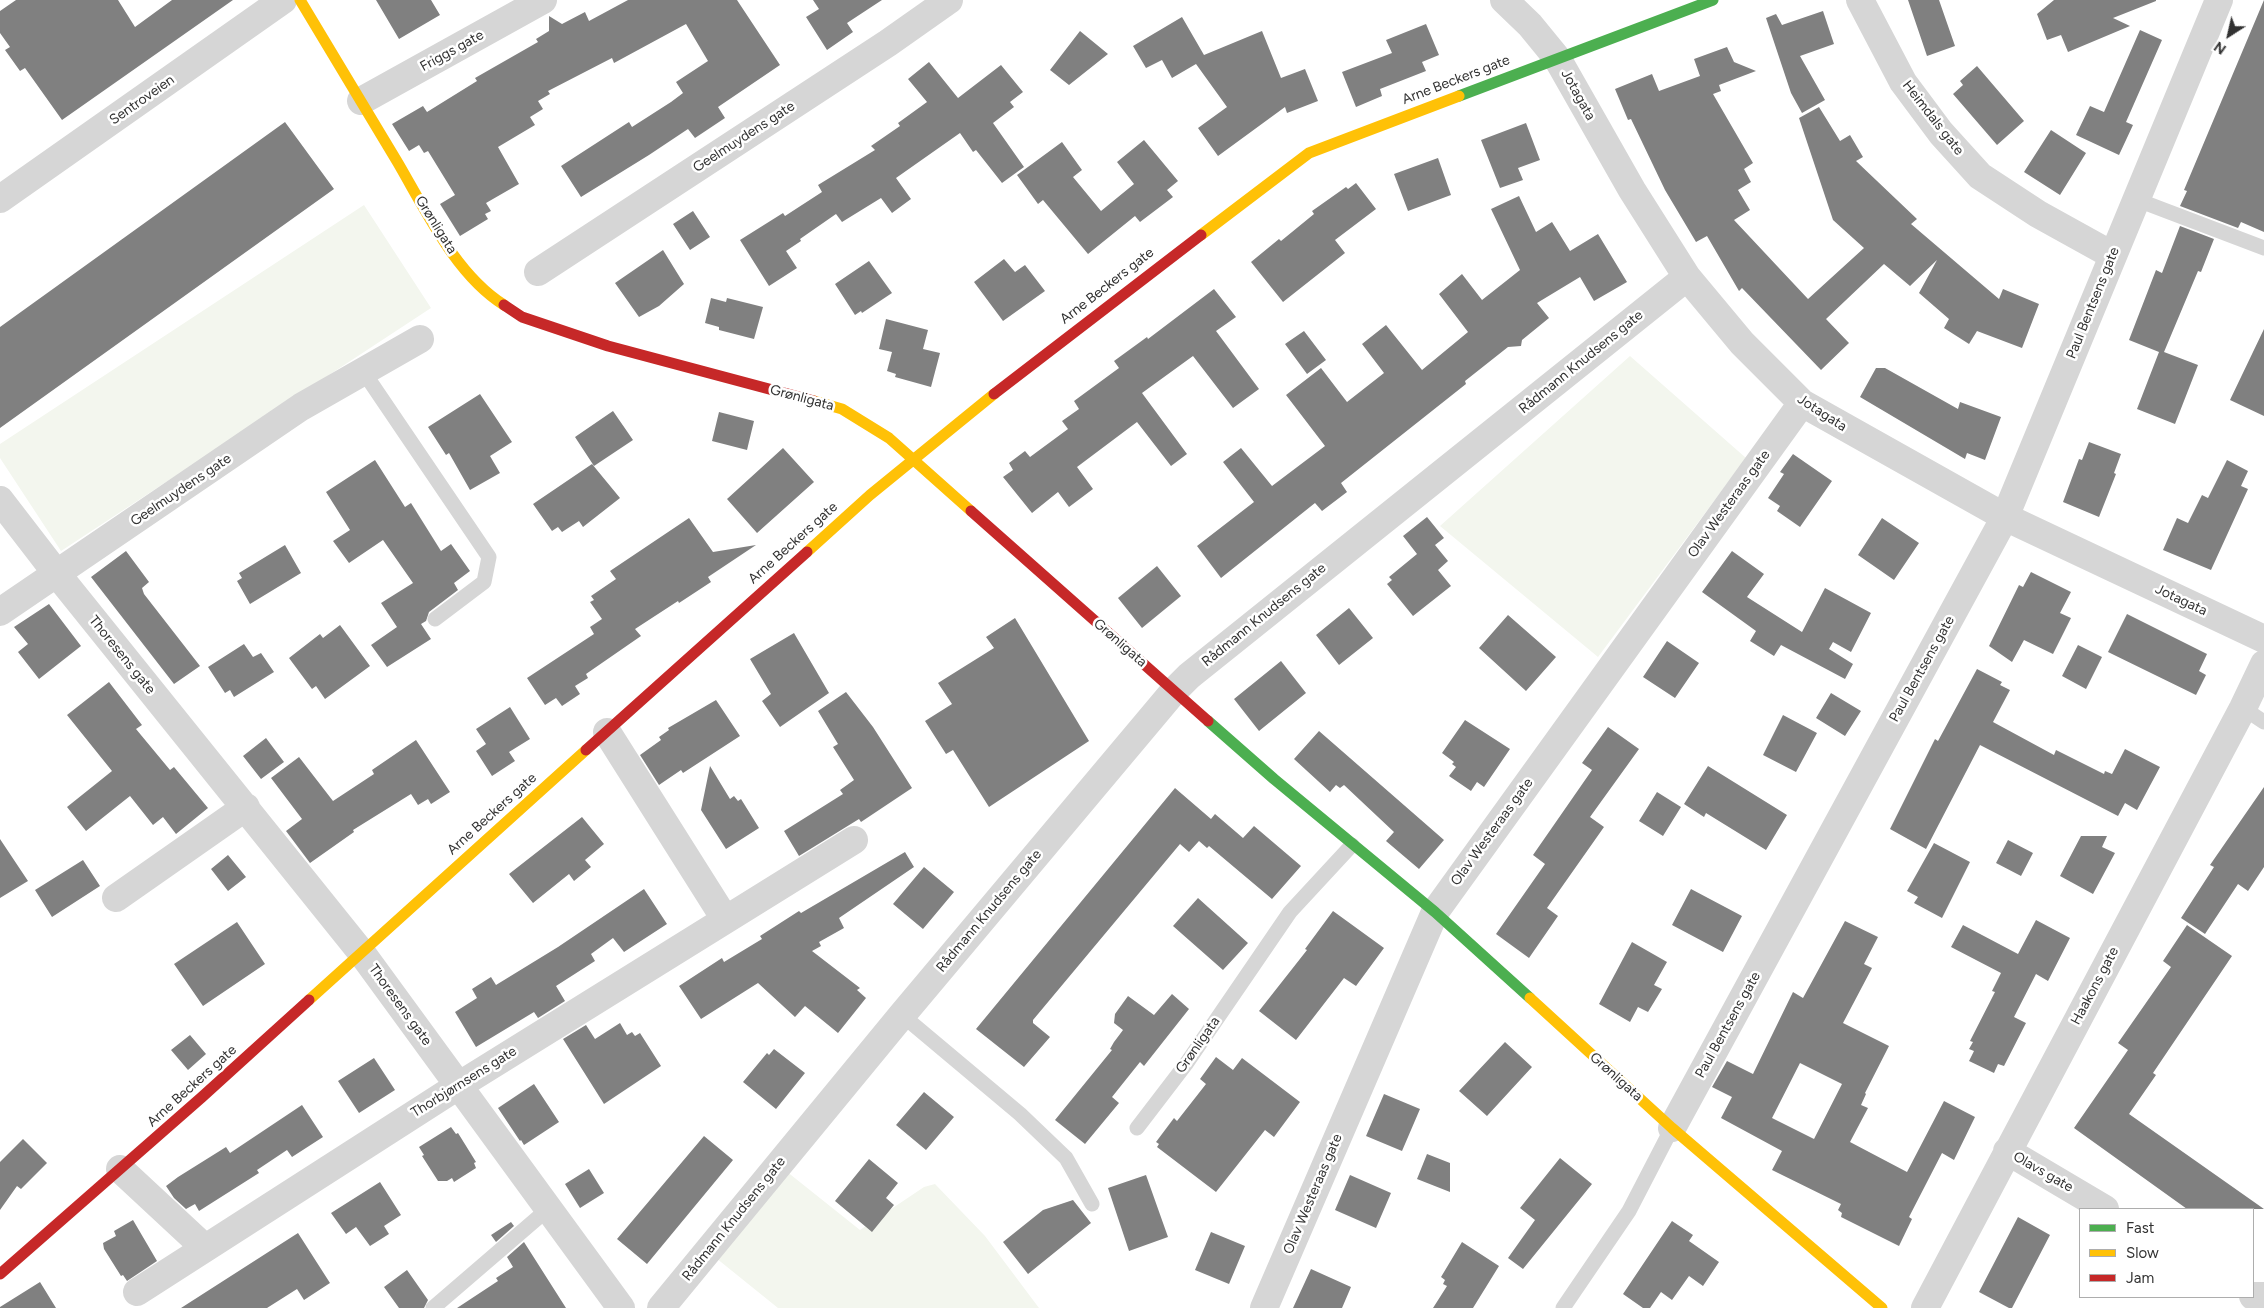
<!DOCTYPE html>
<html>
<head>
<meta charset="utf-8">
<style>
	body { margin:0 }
	#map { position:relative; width:2264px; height:1308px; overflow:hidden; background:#fff; font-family:Figtree,sans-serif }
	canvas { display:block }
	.legend { position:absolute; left:2079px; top:1208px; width:175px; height:90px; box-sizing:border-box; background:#fff; border:1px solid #adadad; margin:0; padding:6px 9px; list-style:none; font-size:15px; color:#323232 }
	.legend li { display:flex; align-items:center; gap:10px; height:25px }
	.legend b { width:25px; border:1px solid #adadad }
	.north { position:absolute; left:2204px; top:10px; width:50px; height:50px; -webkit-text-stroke:4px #fff; paint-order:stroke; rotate:215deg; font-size:14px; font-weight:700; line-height:20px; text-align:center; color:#323232 }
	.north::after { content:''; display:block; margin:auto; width:18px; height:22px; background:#323232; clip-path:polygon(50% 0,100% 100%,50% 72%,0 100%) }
</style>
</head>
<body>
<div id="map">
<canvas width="2264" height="1308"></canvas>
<ul class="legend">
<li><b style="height:6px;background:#4caf50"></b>Fast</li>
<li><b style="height:6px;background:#ffc107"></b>Slow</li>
<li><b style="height:6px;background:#c62828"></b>Jam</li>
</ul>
<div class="north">N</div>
</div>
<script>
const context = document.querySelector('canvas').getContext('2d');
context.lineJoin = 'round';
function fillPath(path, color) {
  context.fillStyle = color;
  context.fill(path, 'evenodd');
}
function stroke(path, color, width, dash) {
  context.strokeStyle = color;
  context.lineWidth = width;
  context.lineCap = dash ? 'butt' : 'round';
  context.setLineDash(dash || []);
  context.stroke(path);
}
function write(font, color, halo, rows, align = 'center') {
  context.font = font + ' Figtree,sans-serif';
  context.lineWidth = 5;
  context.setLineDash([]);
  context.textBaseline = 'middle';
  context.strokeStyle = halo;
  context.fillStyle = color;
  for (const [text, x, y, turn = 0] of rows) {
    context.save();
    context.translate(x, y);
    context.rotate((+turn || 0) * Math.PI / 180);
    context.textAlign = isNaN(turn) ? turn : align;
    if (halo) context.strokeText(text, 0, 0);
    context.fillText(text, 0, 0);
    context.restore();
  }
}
fillPath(new Path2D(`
	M364,205l67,103 -370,243 -61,-93v-14z
	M1630,356l116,102 -148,199 -158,-131z
	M786,1171l74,59 64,-43 11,-3 50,52 54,72h-261l-62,-50z`), '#f3f6ee');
fillPath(new Path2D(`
	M16,0h102l17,27 37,-27h61l-171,120 -37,-52 -5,3 -15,-21 5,-3 -10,-14v-22z
	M376,0h55l9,15 -41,24z
	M628,0h109l43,65 -62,42 7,11 -30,20 -7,-9 -39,26 -68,42 -20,-31 68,-44 3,5 39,-25 12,-9 -7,-11 32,-21 -22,-37 -72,39 -2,-5 -64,33 2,3 -12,7 5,8 -13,8 5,8 -37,22 21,37 -33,19 5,8 -6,3 3,5 -28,17 -20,-32 15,-9 -27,-44 -4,2 -5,-8 -10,6 -17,-27 31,-18 4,6 50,-31 -2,-3 63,-36 -2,-3 13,-8v-15l13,8 23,-12 4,9z
	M813,0h69l-35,23 6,9 -26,18 -21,-33 13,-8z
	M1908,0h31l16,46 -28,10z
	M2054,0h102v1l-43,17 17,8 -62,26 -7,-17 -14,5 -10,-26z
	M2264,0v232l-23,-10 -3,6 -58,-22 7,-15 -3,-1z
	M1823,11l11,33 -34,12 25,44 -23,13 -11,-20 -25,-75 10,-4 6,11z
	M1182,17l22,38 58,-24 19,47 24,-9 13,32 -31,12 -2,-6 -67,49 -20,-28 29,-21 -31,-43 -24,14 -10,-18 -16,8 -13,-22z
	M1426,24l13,31 -17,7 4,9 -46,18 2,7 -26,11 -14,-35 50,-19 -6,-13z
	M2140,30l22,10 -36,82 7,3 -14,30 -43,-20 14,-29 14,6z
	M1080,31l28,23 -39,31 -19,-15z
	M1727,47l7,15 22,9 -37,14 2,6 -8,3 40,69 -9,6 7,13 -13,8 12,20 -16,10 74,79 56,-51 -31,-28 -34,-102 20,-11 21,34 10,-6 13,22 -7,4 61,58 -6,5 88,75 4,-10 36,15 -17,44 -45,-17 -8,13 -25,-16 5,-9 -30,-26 18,-33 -27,26 -26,-22 -58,55 23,24 -28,27 -79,-82 -3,3 -32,-55 -11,6 -31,-52 -34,-71 -3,1 -13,-31 37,-15 7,17 41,-15 -6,-17z
	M929,62l29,36 43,-33 22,27 -13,10 4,5 -21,16 31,44 -22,16 -26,-33 -3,2 -13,-19 -64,45 15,21 -19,14 -11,-15 -39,24 -6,-8 -36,25 1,2 -15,10 11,17 -28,18 -29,-46 43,-27 2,3 37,-24 -4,-7 57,-35 -4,-4 29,-20 -2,-3 29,-21 -19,-23z
	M1977,66l47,55 -27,24 -44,-51 10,-9 -3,-4z
	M285,122l49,67 -334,239v-101z
	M1526,123l14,37 -22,8 5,12 -23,8 -19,-48z
	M2051,130l35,23 -26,42 -36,-23z
	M1144,140l34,41 -11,9 6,7 -33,25 -5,-6 -47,38 -45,-54 -5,4 -21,-29 45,-33 20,28 -9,7 28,34 33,-27 -17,-22z
	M1438,158l13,37 -43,16 -14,-37z
	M1356,183l20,26 -41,31 10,13 -62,49 -32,-40 28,-23 2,2 33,-27 -2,-3 34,-24 2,2z
	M1519,196l17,36 16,-10 18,29 28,-17 29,48 -33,19 -14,-24 -43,26 12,15 -27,22 -1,6 -13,1 -43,34 1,3 -125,99 6,9 -25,19 -7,-8 -94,75 -24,-32 57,-44 -31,-40 18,-14 31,38 53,-40 -39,-51 35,-27 26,34 37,-29 -22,-29 24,-19 36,45 46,-38 -29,-38 23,-20 20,26 38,-30 -29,-61z
	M693,211l17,26 -20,13 -17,-26z
	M2180,226l34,13 -13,33 -3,-1 -34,81 34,13 -23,59 -38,-15 22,-57 -30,-12 27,-70 6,3z
	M663,250l21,34 -25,22 -20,11 -24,-34z
	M1004,259l11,13 10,-7 20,26 -42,30 -29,-39z
	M869,261l23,32 -30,20 -1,-2 -6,4 -20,-31z
	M1214,289l22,28 -20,14 43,58 -26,19 -40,-52 -51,37 45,61 -16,12 -34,-44 -60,45 16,22 -24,18 -11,-15 -26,21 -29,-36 10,-7 -4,-7 16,-12 5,6 38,-28 -6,-8 17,-12 -5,-8 45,-33 -5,-7 33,-24 1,2z
	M711,298l15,4 1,-4 36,9 -9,32 -35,-9v-3l-14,-4z
	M886,319l42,11 -5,19 17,4 -9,34 -36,-10 1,-3 -9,-3 5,-19 -13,-3z
	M2264,329v87l-34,-16z
	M1304,331l22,29 -19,14 -22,-30z
	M1876,368h9l73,41 2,-7 41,15 -16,43 -18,-7 -2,6 -105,-62z
	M480,394l32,48 -22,14 10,17 -30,17 -21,-37 -3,2 -18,-28z
	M613,411l20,29 -39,26 -19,-29z
	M719,412l35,9 -7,29 -35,-9z
	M2089,442l32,12 -7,19 2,1 -17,43 -36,-15 16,-43 3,1z
	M783,448l31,34 -57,51 -30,-34z
	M1793,454l39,27 -32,46 -23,-16 3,-5 -12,-8 16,-24 -4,-2z
	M375,460l30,47 6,-4 30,48 10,-7 19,27 -16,12 4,7 -29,22 -3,9 -5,3 10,15 -44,28 -16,-22 26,-18 -16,-24 32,-20 -30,-43 -34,23 -16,-22 17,-11 -24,-38z
	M2227,460l21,11 -7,15 7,3 -37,81 -48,-20 14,-32 11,5 14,-28 6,3z
	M592,464l28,34 -37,29 -4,-6 -17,11 -4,-5 -6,4 -19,-27z
	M1427,517l17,21 -9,7 13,16 -10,9 13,16 -38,30 -26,-32 5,-4 -3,-3 28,-23 -14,-18z
	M689,518l24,34 43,-7 -48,32 3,5 -32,21 -1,-2 -43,28 6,7 -55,38 2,4 -13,8 5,8 -18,12 -6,-8 -11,7 -18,-27 67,-44 -4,-7 12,-8 -12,-17 4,-2 -3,-4 25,-17 -6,-8z
	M1882,518l37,25 -25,37 -36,-25z
	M285,545l16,28 -51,31 -13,-23 5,-3 -3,-5z
	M126,551l23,31 -7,6 2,6 56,72 -26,18 -83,-107z
	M1732,551l32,23 -17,23 55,35 23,-44 46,25 -20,39 -18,-10 -4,7 24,15 -8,15 -64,-34 -7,11 -24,-15 6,-10 -54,-39z
	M1157,566l24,30 -39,32 -24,-30z
	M2031,572l40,20 -11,21 11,5 -18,36 -29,-14 -12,22 -23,-16 30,-61 4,2z
	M49,604l32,42 -42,33 -21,-27 10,-8 -14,-17z
	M1349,608l24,30 -34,27 -23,-30z
	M2127,614l80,40 -8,17 7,4 -10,20 -88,-43z
	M1508,615l48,42 -30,34 -47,-43z
	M1015,618l74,123 -100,66 -36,-57 -7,4 -21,-33 27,-17 -14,-21 56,-35 -8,-11z
	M340,625l30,41 -45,33 -9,-13 -4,3 -23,-31 31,-24 3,4z
	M794,633l35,60 -49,34 -18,-26 9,-7 -21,-35z
	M1667,641l32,22 -24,35 -32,-21z
	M244,644l9,13 8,-4 13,19 -40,25 -4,-7 -5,3 -17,-26z
	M2078,645l24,12 -16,32 -24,-13z
	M1281,661l25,32 -47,38 -25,-32z
	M1977,669l25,13 -2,3 10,5 -17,32 61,33 2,-5 48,24 1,-3 7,3 13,-25 35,18 -23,43 -12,-7 -7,13 -138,-71 -54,104 -36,-20 45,-90 3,2z
	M109,682l33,43 -6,4 34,41 4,-3 34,41 -32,26 -13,-17 -10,8 -23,-29 -44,35 -19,-24 45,-36 -45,-56z
	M846,692l27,35 39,61 -51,34 -2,-3 -60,37 -15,-25 59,-37 -3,-4 14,-10 -21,-33 5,-3 -20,-33z
	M1831,693l30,18 -16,25 -29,-18z
	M716,700l24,36 -57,37 -2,-3 -22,15 -19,-30 21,-15 -2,-3 10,-7 -1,-2z
	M510,707l20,32 -21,13 6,9 -23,15 -16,-25 10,-7 -10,-15z
	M1783,715l34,18 -21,39 -33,-17z
	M1465,720l45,29 -26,38 -7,-5 -6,9 -22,-15 7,-9 -4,-3 2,-2 -12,-9z
	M1608,727l31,22 -49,68 14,10 -57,81 11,8 -29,42 -33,-24 49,-70 -12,-9 59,-85 -10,-7z
	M1319,731l125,109 -25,29 -33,-28 8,-9 -50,-47 -4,3 -4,-3 -6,7 -36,-33z
	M266,738l18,24 -23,17 -18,-23z
	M416,740l34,52 -19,12 -3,-5 -10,6 -7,-11 -58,36 1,2 -44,31 -24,-32 16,-12 -31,-41 28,-21 34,44 41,-27 -2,-4z
	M710,766l20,33 4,-3 4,5 3,-2 18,29 -33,21 -25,-39z
	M1708,766l79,49 -21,35 -60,-37 -2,4 -20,-13z
	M2264,787v80l-16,24 -10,-7 -33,50 -24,-16 33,-51 -4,-2z
	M1175,788l36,31 4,-5 28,24 11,-12 47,40 -29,33 -63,-53 -2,2 -8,-7 -10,11 -9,-8 -147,176v3l17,14 -26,30 -48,-38z
	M1657,792l24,15 -18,29 -24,-15z
	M582,817l22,27 -19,16 6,7 -17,14 -5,-7 -36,29 -24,-29z
	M2081,836h26l-5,11 13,6 -22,41 -33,-18z
	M0,839l28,42 -28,17z
	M2008,840l25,13 -12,23 -25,-13z
	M1934,843l36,19 -28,56 -28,-15 4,-6 -11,-6z
	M905,852l9,15 -75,51 5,10 -25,14 2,4 -9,5 48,37 -3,2 9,8 -28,35 -33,-27 -10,11 -37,-34 -57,36 -22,-33 43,-28 2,4 38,-23 -2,-3 39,-25 2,2z
	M228,855l18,22 -18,14 -17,-22z
	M83,860l17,26 -48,31 -17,-27z
	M924,867l30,25 -31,37 -30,-25z
	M644,889l23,35 -43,28 -11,-14 -22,16 4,7 -39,25 9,15 -27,17 -4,-6 -58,35 -21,-35 22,-14 -5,-9 19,-12 5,8 62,-38z
	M1691,889l51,27 -19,36 -51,-27z
	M1198,898l50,45 -25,27 -50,-44z
	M1333,911l51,37 -28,38 -12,-8 -48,62 -37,-29 48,-61 -2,-1z
	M2036,920l34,18 -22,43 -12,-7 -22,43 12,6 -22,43 -6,-2 -4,9 -25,-12 5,-10 -5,-2 4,-7 -3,-1 25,-49 -3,-1 9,-18 -50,-26 12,-22 55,29z
	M1845,921l33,16 -14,27 8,4 -29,55 46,23 -24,47 1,1 -5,11 7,3 -18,34 57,30 37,-71 31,16 -21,43 -12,-7 -33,64 3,2 -13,27 -58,-29 1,-4 -4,-3 3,-6 -69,-34 10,-19 -61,-33 11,-21 -20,-10 15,-26 26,13 40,-82 10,6zM1800,1063l42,21 -28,55 -42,-21z
	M237,922l28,42 -62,42 -29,-42z
	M2187,925l45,31 -79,117 3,2 -27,39 135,95h-77l-113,-81 54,-78 -10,-7 53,-76 -8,-6z
	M1632,942l35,20 -13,23 8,4 -14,23 -10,-5 -8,15 -31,-18z
	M1172,994l17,15 -45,57 -4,-4 -28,35 7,6 -34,41 -30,-24 57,-70 -2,-1 4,-7 9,-12 -9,-7 1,-9 13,-18 26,19z
	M620,1023l7,12 5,-3 3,4 5,-3 21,33 -57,38 -41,-65 23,-14 9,14z
	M190,1035l16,19 -18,16 -17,-20z
	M1505,1042l27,25 -45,49 -28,-25z
	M774,1049l31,24 -29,36 -33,-27 24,-29 2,2z
	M1216,1057l17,13 9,-12 58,44 -26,35 -9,-7 -49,62 -59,-45 2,-3 -3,-2 18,-24 3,3 29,-37 -6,-5z
	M374,1058l21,32 -36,23 -21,-32z
	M534,1084l25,38 -35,23 -3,-5 -1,1 -22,-33z
	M924,1092l30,25 -28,33 -30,-25z
	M1384,1094l36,15 -18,42 -36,-15z
	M302,1105l21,32 -31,20 -5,-7 -30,20 2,3 -60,38 -4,-7 -9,5 -12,-11 -8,-12 12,-9 48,-30 4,6z
	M451,1127l5,7 2,-1 18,29 -2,1 2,5 -22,14 -2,-4 -5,3h-9l-16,-25 2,-1 -5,-8z
	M704,1136l29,24 -86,104 -30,-25z
	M23,1139l24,24 -26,26 -4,-3 -17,24v-48z
	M1427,1154l23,9v29l-33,-13z
	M1560,1158l32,26 -69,85 -15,-11 27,-38 -15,-12z
	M869,1159l29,24 -12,15 8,7 -22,27 -37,-31z
	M589,1169l15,24 -24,15 -15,-24z
	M1146,1175l22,62 -39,14 -21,-63z
	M1350,1175l41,18 -15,35 -41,-18z
	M380,1182l21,33 -17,11 5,8 -19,12 -14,-19 -10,7 -15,-21z
	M1073,1200l18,23 -63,51 -25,-32 40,-32z
	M2018,1217l32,18 -38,73h-3l-30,-16z
	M133,1220l24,41 -30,20 -4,-6 -2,1 -17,-27 -1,-6 13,-7 -2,-5z
	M1672,1221l21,14 -4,6 30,21 -16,24 -14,-10 -17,24 -11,-8 -11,16h-7l-20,-14z
	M511,1222l3,4 -18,16 -5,-7z
	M1211,1232l34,14 -16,38 -34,-14z
	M298,1233l32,50 -26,17 -7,-11 -30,19h-86z
	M524,1242l42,66h-109l41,-27 -2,-3 17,-11 -6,-10z
	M1462,1242l37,24 -26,42h-40l14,-22 -4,-2 2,-4 -4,-3z
	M1311,1269l40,18 -9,21h-49z
	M407,1270l21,30 -4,8h-25l-15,-21z
	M40,1282l16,26h-56v-1z`), '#808080');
stroke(new Path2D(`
	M2135,199l129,49
	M363,371l126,186 -5,25 -49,37
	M2243,708l21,14
	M902,1015l118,99 46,44 26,46
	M1137,1128l49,-64 104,-152 62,-67
	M433,1308l115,-99
	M1563,1308l66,-97 43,-83`), '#d6d6d6', 15);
stroke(new Path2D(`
	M1504,0l26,25 27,33 75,132 55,87 55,66 60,60 203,114 259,122
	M1860,0l43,82 38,51 39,43 58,38 74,41
	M361,101l182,-101
	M0,199l283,-199
	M538,272l350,-229 61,-43
	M0,500l57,74 304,378 260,356
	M0,612l301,-205 119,-68
	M607,732l118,187
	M116,898l130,-91
	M1672,1128l333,-611 214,-517
	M2007,1151l98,58
	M120,1169l85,79
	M137,1292l321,-206 396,-246
	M2253,1296h11
	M661,1308l241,-293 272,-324 15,-15 498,-399
	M1264,1308l171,-396 367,-509
	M1925,1308l318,-600 21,-44`), '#d6d6d6', 28);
stroke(new Path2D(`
	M1459,96l254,-96
	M1208,721l66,58 161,133 95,86`), '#4caf50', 11);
stroke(new Path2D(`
	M300,0c33,54 65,109 98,163 28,48 58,112 106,142
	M1201,235l108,-82 150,-57
	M814,401l28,8 47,29 82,73
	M807,552l63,-57 124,-101
	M1530,998l142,130 210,180
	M309,1000l277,-250`), '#ffc107', 11);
stroke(new Path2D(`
	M504,305l18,12 86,29 206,55
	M994,394l207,-159
	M971,511l237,210
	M586,750l221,-198
	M0,1274l202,-177 107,-97`), '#c62828', 11);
write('14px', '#323232', '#fff', [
	["Friggs gate",452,51,-29],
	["Arne Beckers gate",1456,80,-21],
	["Jotagata",1578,95,61],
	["Sentroveien",142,100,-35],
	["Heimdals gate",1933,118,52],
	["Geelmuydens gate",744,137,-33],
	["Grønligata",436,225,58],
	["Arne Beckers gate",1107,286,-38],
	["Paul Bentsens gate",2093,303,-68],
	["Rådmann Knudsens gate",1581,362,-39],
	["Grønligata",802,398,15],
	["Jotagata",1822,413,33],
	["Geelmuydens gate",181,490,-34],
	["Olav Westeraas gate",1729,504,-54],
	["Arne Beckers gate",793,543,-42],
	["Jotagata",2181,600,25],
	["Rådmann Knudsens gate",1264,615,-39],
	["Grønligata",1120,643,41],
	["Thoresens gate",122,655,51],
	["Paul Bentsens gate",1922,669,-61],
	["Arne Beckers gate",492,814,-42],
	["Olav Westeraas gate",1492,832,-54],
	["Rådmann Knudsens gate",989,911,-50],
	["Haakons gate",2095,986,-62],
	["Thoresens gate",400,1005,54],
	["Paul Bentsens gate",1728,1025,-61],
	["Grønligata",1198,1045,-55],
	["Grønligata",1616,1077,42],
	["Thorbjørnsens gate",464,1082,-32],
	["Arne Beckers gate",192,1086,-42],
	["Olavs gate",2043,1172,30],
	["Olav Westeraas gate",1313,1194,-67],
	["Rådmann Knudsens gate",734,1219,-51]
]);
</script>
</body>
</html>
